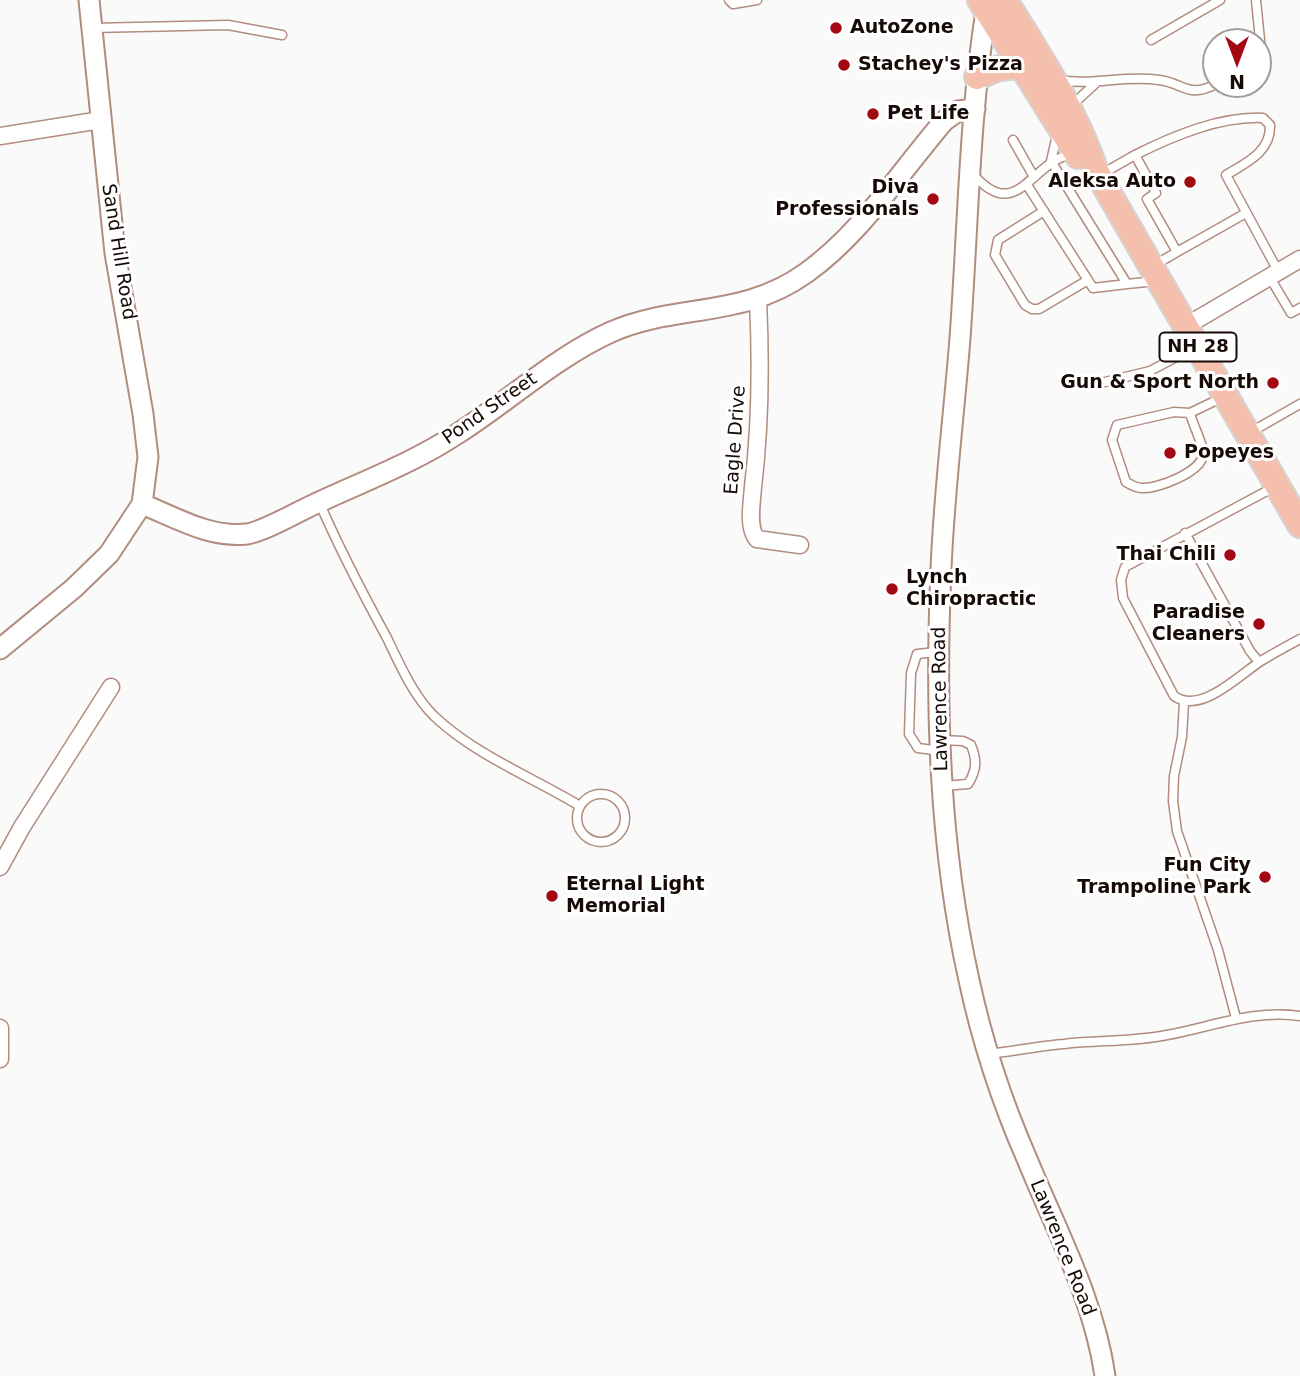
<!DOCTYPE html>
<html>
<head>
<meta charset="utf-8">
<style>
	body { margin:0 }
	#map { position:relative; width:1300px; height:1376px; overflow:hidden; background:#fafafa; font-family:"DejaVu Sans",sans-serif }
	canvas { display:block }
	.north { position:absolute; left:1202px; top:28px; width:70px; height:70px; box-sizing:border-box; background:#fff; border:2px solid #a29d9b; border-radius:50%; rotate:180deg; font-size:19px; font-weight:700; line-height:28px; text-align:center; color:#170a06 }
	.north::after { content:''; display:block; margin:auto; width:24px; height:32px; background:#a30913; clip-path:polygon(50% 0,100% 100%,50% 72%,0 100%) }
</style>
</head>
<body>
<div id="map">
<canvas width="1300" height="1376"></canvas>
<div class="north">N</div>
</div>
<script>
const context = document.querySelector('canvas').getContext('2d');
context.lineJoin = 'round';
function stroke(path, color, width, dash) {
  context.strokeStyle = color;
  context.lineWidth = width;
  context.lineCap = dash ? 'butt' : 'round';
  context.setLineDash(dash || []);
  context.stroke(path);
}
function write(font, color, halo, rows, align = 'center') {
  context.font = font + ' "DejaVu Sans",sans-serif';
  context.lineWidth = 6;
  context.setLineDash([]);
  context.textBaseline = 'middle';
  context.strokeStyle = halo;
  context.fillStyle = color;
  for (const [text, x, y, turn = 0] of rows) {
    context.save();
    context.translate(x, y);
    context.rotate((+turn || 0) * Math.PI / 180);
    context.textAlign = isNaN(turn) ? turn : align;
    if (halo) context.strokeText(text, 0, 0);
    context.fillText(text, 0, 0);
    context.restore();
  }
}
const service = new Path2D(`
	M729,0l4,4 24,-4
	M1256,0l5,50 -3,8
	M92,28l136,-3 54,10
	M1151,40l69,-40
	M1059,80c33,6 66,-5 100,0 25,3 29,19 57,4
	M1072,105l24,-22
	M1057,135l-6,26 76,123 29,-3
	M1013,140l21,37
	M1135,155c38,-19 85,-39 128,-37l7,7c1,27 -24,38 -44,50l52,96
	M972,173c45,53 59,-12 100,-19
	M1100,175l35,-20 21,38 -9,6 30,53 -24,14
	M1027,185l66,103 34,-4
	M1044,211l-46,29 -3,15 30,50 7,4h7l49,-29
	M1177,252l69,-39
	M1269,276l22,37 9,-5
	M1105,382l45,-11 45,-24
	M1190,413c2,10 15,35 13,42 -2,17 -45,34 -61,33 -6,0 -11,-3 -16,-6l-14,-42 5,-15 57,-13 16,1 31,-15
	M1251,432l49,-28
	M1276,486l-151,81 -4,13 2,18 51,98c27,19 65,-21 87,-35 13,-8 26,-15 39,-22
	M320,504c20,46 43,90 67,134 13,27 26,57 47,78 41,39 98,61 146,90
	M1185,533l65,118 9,11
	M937,652l-20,2 -6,19 -2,61 9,14 23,3
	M1184,702l-2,35 -8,39 -1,25 4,30 41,119 18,68
	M941,740l22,1 8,4c6,15 6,25 -3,39l-25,2
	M577 818a24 24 0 1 1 48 0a24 24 0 1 1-48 0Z
	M989,1054c25,-3 50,-8 75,-10 34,-4 69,-2 103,-9 44,-8 87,-26 133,-19`);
const minor = new Path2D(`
	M0,136l101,-16
	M758,299c3,64 3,123 -5,188 -1,15 -6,41 4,52l43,6
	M1186,326l114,-67
	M0,867l22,-40 89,-140
	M0,1028v31`);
const tertiary = new Path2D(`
	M989,6l-3,5c-17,108 -18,218 -26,327 -6,77 -16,154 -19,231 -6,137 -2,277 28,411 13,61 33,122 58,179 29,71 67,140 78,217
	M142,504c35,14 67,34 105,30 16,-2 52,-23 68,-30 47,-22 98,-41 142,-70 52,-33 97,-76 154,-102 66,-29 131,-13 195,-59 54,-38 95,-102 138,-152l14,-10 17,-2
	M0,649l74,-61 35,-34 33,-50 6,-47 -5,-43 -28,-161 -26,-253`);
const primary = new Path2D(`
	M980,0l98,156
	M1005,0c33,54 70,109 90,169l205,356
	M977,77l22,-9 21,-2`);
stroke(service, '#b18c7f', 11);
stroke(minor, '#b18c7f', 19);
stroke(tertiary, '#b18c7f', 23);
stroke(primary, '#d5d3d2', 28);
stroke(service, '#fff', 8);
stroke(minor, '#fff', 16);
stroke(tertiary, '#fff', 19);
stroke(primary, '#f5bfae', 24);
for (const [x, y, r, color] of [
	[836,28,7,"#a30913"],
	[844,65,7,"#a30913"],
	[873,114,7,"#a30913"],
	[1190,182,7,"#a30913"],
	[933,199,7,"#a30913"],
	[1273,383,7,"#a30913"],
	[1170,453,7,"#a30913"],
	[1230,555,7,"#a30913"],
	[892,589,7,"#a30913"],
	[1259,624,7,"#a30913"],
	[1265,877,7,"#a30913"],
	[552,896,7,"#a30913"]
]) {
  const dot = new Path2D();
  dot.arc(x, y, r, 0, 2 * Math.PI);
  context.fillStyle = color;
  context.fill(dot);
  stroke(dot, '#fff', 2.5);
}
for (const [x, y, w] of [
	[1198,347,77]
]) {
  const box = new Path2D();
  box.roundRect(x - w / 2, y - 14.5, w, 29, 5);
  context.fillStyle = '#fff';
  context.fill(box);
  stroke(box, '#170a06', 2);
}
write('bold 18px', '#170a06', null, [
	["NH 28",1198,347]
]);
write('bold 19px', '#170a06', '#fff', [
	["AutoZone",850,28],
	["Stachey's Pizza",858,65],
	["Pet Life",887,114],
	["Aleksa Auto",1176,182,"right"],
	["Diva",919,188,"right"],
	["Professionals",919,210,"right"],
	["Gun & Sport North",1259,383,"right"],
	["Popeyes",1184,453],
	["Thai Chili",1216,555,"right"],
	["Lynch",906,578],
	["Chiropractic",906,600],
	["Paradise",1245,613,"right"],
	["Cleaners",1245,635,"right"],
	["Fun City",1251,866,"right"],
	["Trampoline Park",1251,888,"right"],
	["Eternal Light",566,885],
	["Memorial",566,907]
], 'left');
write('19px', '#170a06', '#fff', [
	["Sand Hill Road",118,252,81],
	["Pond Street",490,409,-35],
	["Eagle Drive",736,440,-86],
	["Lawrence Road",941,699,-91],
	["Lawrence Road",1062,1248,68]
]);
</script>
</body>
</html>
